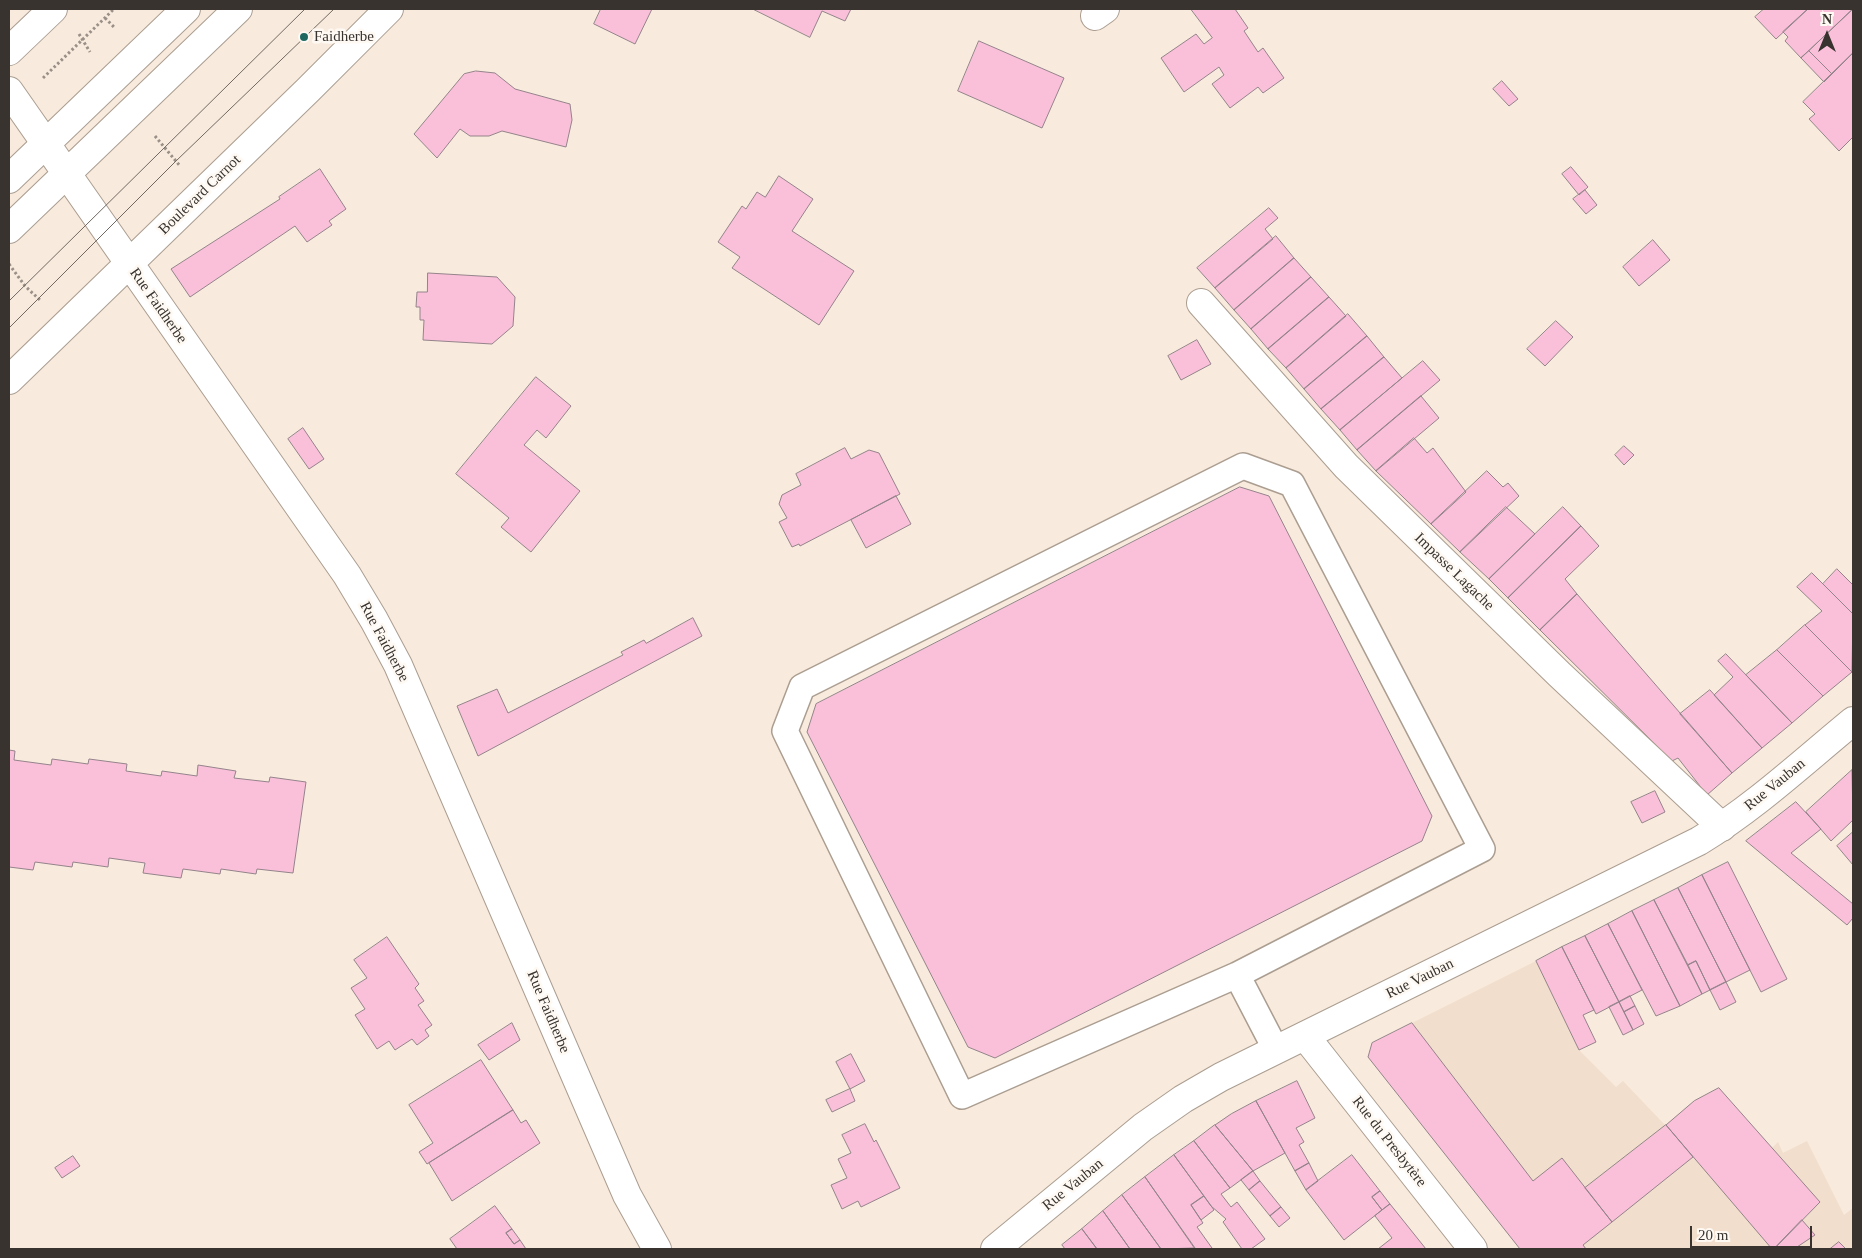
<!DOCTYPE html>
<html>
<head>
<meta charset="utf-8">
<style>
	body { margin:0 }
	#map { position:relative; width:1862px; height:1258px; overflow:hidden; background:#f8eadd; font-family:"Times New Roman",serif }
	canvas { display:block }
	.frame { position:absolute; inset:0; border:10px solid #38332e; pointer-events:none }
	.north { position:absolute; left:1802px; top:10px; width:50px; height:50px; -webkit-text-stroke:4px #fff9f4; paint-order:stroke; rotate:0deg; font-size:14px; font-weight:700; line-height:20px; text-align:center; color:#38332e }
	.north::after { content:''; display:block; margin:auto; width:18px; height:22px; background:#38332e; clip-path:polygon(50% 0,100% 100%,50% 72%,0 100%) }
	.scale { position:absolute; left:1690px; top:1226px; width:122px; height:22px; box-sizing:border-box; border:2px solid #38332e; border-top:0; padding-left:6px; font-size:15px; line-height:18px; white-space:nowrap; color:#38332e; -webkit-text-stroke:4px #fff9f4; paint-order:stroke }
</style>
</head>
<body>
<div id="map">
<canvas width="1862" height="1258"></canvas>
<div class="frame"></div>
<div class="north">N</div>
<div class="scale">20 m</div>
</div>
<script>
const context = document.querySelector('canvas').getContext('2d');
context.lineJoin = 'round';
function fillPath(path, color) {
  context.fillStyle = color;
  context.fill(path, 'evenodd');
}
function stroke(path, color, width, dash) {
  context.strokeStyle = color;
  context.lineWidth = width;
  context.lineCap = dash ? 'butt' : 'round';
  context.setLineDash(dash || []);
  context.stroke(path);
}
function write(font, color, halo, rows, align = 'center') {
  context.font = font + ' "Times New Roman",serif';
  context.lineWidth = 5;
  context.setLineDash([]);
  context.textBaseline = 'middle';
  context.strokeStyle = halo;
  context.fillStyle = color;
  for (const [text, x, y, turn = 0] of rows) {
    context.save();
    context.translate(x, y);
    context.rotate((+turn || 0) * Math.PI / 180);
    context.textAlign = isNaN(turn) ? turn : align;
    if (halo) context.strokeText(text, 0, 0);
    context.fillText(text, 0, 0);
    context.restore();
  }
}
fillPath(new Path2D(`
	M1536,961l43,89 37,37 7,-6 42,44 29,-24 25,-13 53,60 6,-6 5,11 24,-12 37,74 9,-7v41h-333l-152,-192 4,-14z`), '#f1decc');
const building = new Path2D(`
	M601,9h51l-17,35 -41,-20z
	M753,9h98l-6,12 -23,-10 -12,26z
	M1191,9h44l13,19 -4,3 14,21 5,-4 21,30 -21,15 -5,-6 -28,21 -18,-24 12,-9 -5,-8 -35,25 -23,-34 35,-24 8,10 8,-6z
	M1764,9h44l-32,30 -21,-22z
	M1808,9h45l-52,49 -16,-17 3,-4 -5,-5z
	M1853,9v44l-21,21 -23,-23z
	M979,41l85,37 -22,50 -84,-37z
	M1809,51l23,23 -8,8 -23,-24z
	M1853,53v84l-14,14 -30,-32 6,-5 -12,-12z
	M476,71l19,2 20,16 55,15 2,16 -6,27 -64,-16 -13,5h-19l-10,-7 -23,29 -23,-24 50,-60z
	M1502,81l16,18 -9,7 -16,-17z
	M1571,167l17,20 -9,8 -17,-21z
	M320,169l26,40 -17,12 3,4 -25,17 -12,-16 -105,71 -19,-28 109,-70 -1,-2z
	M779,176l34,23 -21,32 62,40 -35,54 -87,-57 8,-11 -22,-15 24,-36 4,3 11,-17 8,5z
	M1585,190l12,15 -11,9 -13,-15z
	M1269,208l9,10 -13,11 8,10 -58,49 -18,-20z
	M1276,236l18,22 -60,52 -19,-22z
	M1653,240l17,20 -31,26 -16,-19z
	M1294,258l17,19 -60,52 -17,-19z
	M428,273l69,4 18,20 -2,29 -21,18 -69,-4 1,-20h-4v-13h-4l1,-15h10z
	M1311,277l18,20 -61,52 -17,-20z
	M1329,297l17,19 -60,52 -18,-19z
	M1348,314l19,22 -63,53 -18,-21z
	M1556,321l17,16 -28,29 -18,-17z
	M1367,336l17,21 -63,52 -17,-20z
	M1197,340l14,24 -30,16 -13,-24z
	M1384,357l18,21 -62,52 -19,-21z
	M1423,361l17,19 -83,70 -17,-20z
	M536,377l35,29 -25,32 -9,-8 -13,15 56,46 -49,61 -30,-25 8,-9 -53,-44z
	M1421,396l18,22 -63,53 -19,-21z
	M303,428l21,31 -15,10 -21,-30z
	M1414,438l13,15 6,-5 33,44 -35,32 -55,-53z
	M1624,446l10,9 -10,10 -9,-10z
	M845,448l6,11 18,-9 10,3 21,41 -100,52 -1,-2 -7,3 -13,-25 8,-4 -8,-14 3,-9 19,-10 -5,-11z
	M1487,471l16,16 5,-4 11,13 -59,56 -29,-28z
	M1240,487l29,9 163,320 -10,25 -427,217 -27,-11 -161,-315 9,-28z
	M896,496l15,28 -45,24 -15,-28z
	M1506,507l29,27 -46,45 -29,-27z
	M1563,507l18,19 -73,72 -19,-19z
	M1581,526l18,20 -34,33 12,15 -37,36 -32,-32z
	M1837,569l16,16v29l-30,-30z
	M1812,573l41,41 -1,58 -47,-47 17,-14 -25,-24z
	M1577,594l155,179 -25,22 -29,-37 -6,3 -132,-131z
	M693,618l9,18 -224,120 -21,-50 40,-17 11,24 115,-58 -2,-3 23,-12 2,3z
	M1805,625l47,47 -29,24 -46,-46z
	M1777,650l46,46 -31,27 -46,-48z
	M1726,654l66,69 -30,25 -48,-53 19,-18 -15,-16z
	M1710,690l52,58 -30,25 -52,-59z
	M9,750l6,1 -1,9 37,5 1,-6 36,5 1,-5 38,5 -1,7 35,5 1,-5 35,5 1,-11 38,6 -2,7 35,4 1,-5 36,5 -13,91 -36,-4 -1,5 -35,-5 -1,5 -37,-5 -2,9 -38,-5 2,-10 -36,-5 -1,9 -35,-5 -1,5 -37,-5 -2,8 -24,-3z
	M1852,770l1,50 -22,21 -25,-29z
	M1655,791l10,21 -23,11 -11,-21z
	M1796,802l25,27 -30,24 62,51v14l-6,7 -101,-84z
	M1853,832v33l-16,-19z
	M1728,862l59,117 -26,13 -59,-117z
	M1702,875l48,95 -24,12 -48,-94z
	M1678,888l48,94 -16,8 -14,-29 -8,4 -34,-65z
	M1654,900l48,94 -22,12 -48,-95z
	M1632,911l48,95 -24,10 -48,-92z
	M1608,924l34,66 -23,12 -34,-66z
	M1585,936l34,66 -23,12 -34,-67z
	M387,937l32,47 -4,4 9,13 -6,4 14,20 -7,5 4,6 -12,9 -5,-6 -17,11 -6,-9 -12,8 -22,-34 10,-6 -14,-21 16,-10 -13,-18z
	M1562,947l32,63 -11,5 13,27 -17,8 -43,-89z
	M1696,961l14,29 -8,4 -14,-29z
	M1726,982l10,20 -16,8 -10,-20z
	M1630,996l5,10 -11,6 -5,-10z
	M1619,1002l14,28 -10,5 -14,-28z
	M1635,1006l9,18 -11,6 -9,-18z
	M512,1023l8,17 -31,20 -11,-15z
	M1412,1023l121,158 29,-23 50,64 -29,23 3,4h-66l-152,-192 4,-14z
	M851,1054l14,27 -15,8 -14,-27z
	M481,1060l32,50 -86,54 -8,-12 14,-9 -24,-38z
	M1297,1081l18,37 -19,10 8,14 -5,3 10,18 -14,8 -39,-70z
	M1719,1088l101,114 -46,47h-2l-106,-124 28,-24z
	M850,1089l5,12 -23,11 -6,-12z
	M1256,1101l29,52 -32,18 -38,-46 16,-11z
	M513,1110l8,13 5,-3 14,23 -88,58 -23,-38z
	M865,1124l9,18 2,-2 24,48 -39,19 -3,-6 -16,8 -11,-24 16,-7 -9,-19 13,-6 -9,-18z
	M1215,1125l38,46 -23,17 -36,-47z
	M1666,1125l27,32 -81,65 -27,-34z
	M1194,1141l36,47 -9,6 10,13 6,-5 28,37 -14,10h-9l-19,-27 3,-3 -15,-13 -37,-51z
	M1174,1155l30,41 -13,9 12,18 -6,4 15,21 -2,1h-15l-50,-72z
	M1352,1155l28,36 -8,6 10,13 -38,30 -38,-50z
	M73,1156l7,10 -18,12 -7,-10z
	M1309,1163l9,18 -12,9 -11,-19z
	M1253,1171l7,10 -11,9 -8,-10z
	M1145,1177l50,71 -34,1 -39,-54z
	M1260,1181l21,26 -11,9 -21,-26z
	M1380,1191l10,13 -8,6 -10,-13z
	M1122,1195l39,54h-31l-27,-38z
	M1204,1196l10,14 -13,10 -10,-15z
	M1390,1204l36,45h-48l14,-11 -17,-22z
	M495,1206l17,23 -6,4 8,11 6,-4 6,9h-69l-7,-10z
	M1281,1207l9,11 -11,9 -9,-11z
	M1103,1211l27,38h-33l-15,-20z
	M1802,1220l13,15 -21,14h-20z
	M512,1229l8,11 -6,4 -8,-11z
	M1082,1229l15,20h-32l-3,-4z
	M1839,1242l7,7h-16z`);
fillPath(building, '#fac0da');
stroke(building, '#94838a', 1);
const service = new Path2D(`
	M1243,466l49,18 190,365 -245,126 -275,121 -177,-365 17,-44z
	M1237,975l39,75`);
const minor = new Path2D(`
	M1095,16l10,-7
	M1201,303l145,163 213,208 163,153
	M1305,1036l168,213`);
const tertiary = new Path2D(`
	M9,51l44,-42
	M9,91l338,484 27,45 24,45 229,530 30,54
	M9,380l299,-290 81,-81
	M995,1249l148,-122 40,-28 38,-22 478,-236c56,-34 104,-79 154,-120`);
const primary = new Path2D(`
	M9,179l177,-170
	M9,229l229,-220`);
stroke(service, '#ab9e91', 28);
stroke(minor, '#ab9e91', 30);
stroke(tertiary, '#ab9e91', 30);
stroke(primary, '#ab9e91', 30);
stroke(new Path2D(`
	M105,18l10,10
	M79,34l11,18
	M43,78l71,-69
	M155,136l25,30
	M9,264l16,22 16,15`), '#9a9087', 3, [2.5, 2.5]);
stroke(service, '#fff', 25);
stroke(minor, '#fff', 28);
stroke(tertiary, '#fff', 28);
stroke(primary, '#fff', 28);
stroke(new Path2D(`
	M9,301l296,-292
	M9,328l167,-167 158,-152`), '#706861', 1);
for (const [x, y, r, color] of [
	[304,37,5,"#1e6861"]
]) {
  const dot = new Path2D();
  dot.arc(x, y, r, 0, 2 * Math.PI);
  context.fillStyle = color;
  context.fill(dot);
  stroke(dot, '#fff9f4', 2);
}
write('15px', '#38332e', '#fff9f4', [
	["Faidherbe",314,37]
], 'left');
write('15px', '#38332e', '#fff9f4', [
	["Boulevard Carnot",200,195,-44],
	["Rue Faidherbe",158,306,55],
	["Impasse Lagache",1454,572,44],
	["Rue Faidherbe",384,642,62],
	["Rue Vauban",1775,785,-39],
	["Rue Vauban",1420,979,-26],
	["Rue Faidherbe",548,1012,67],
	["Rue du Presbytère",1389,1142,52],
	["Rue Vauban",1073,1185,-39]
]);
</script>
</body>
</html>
